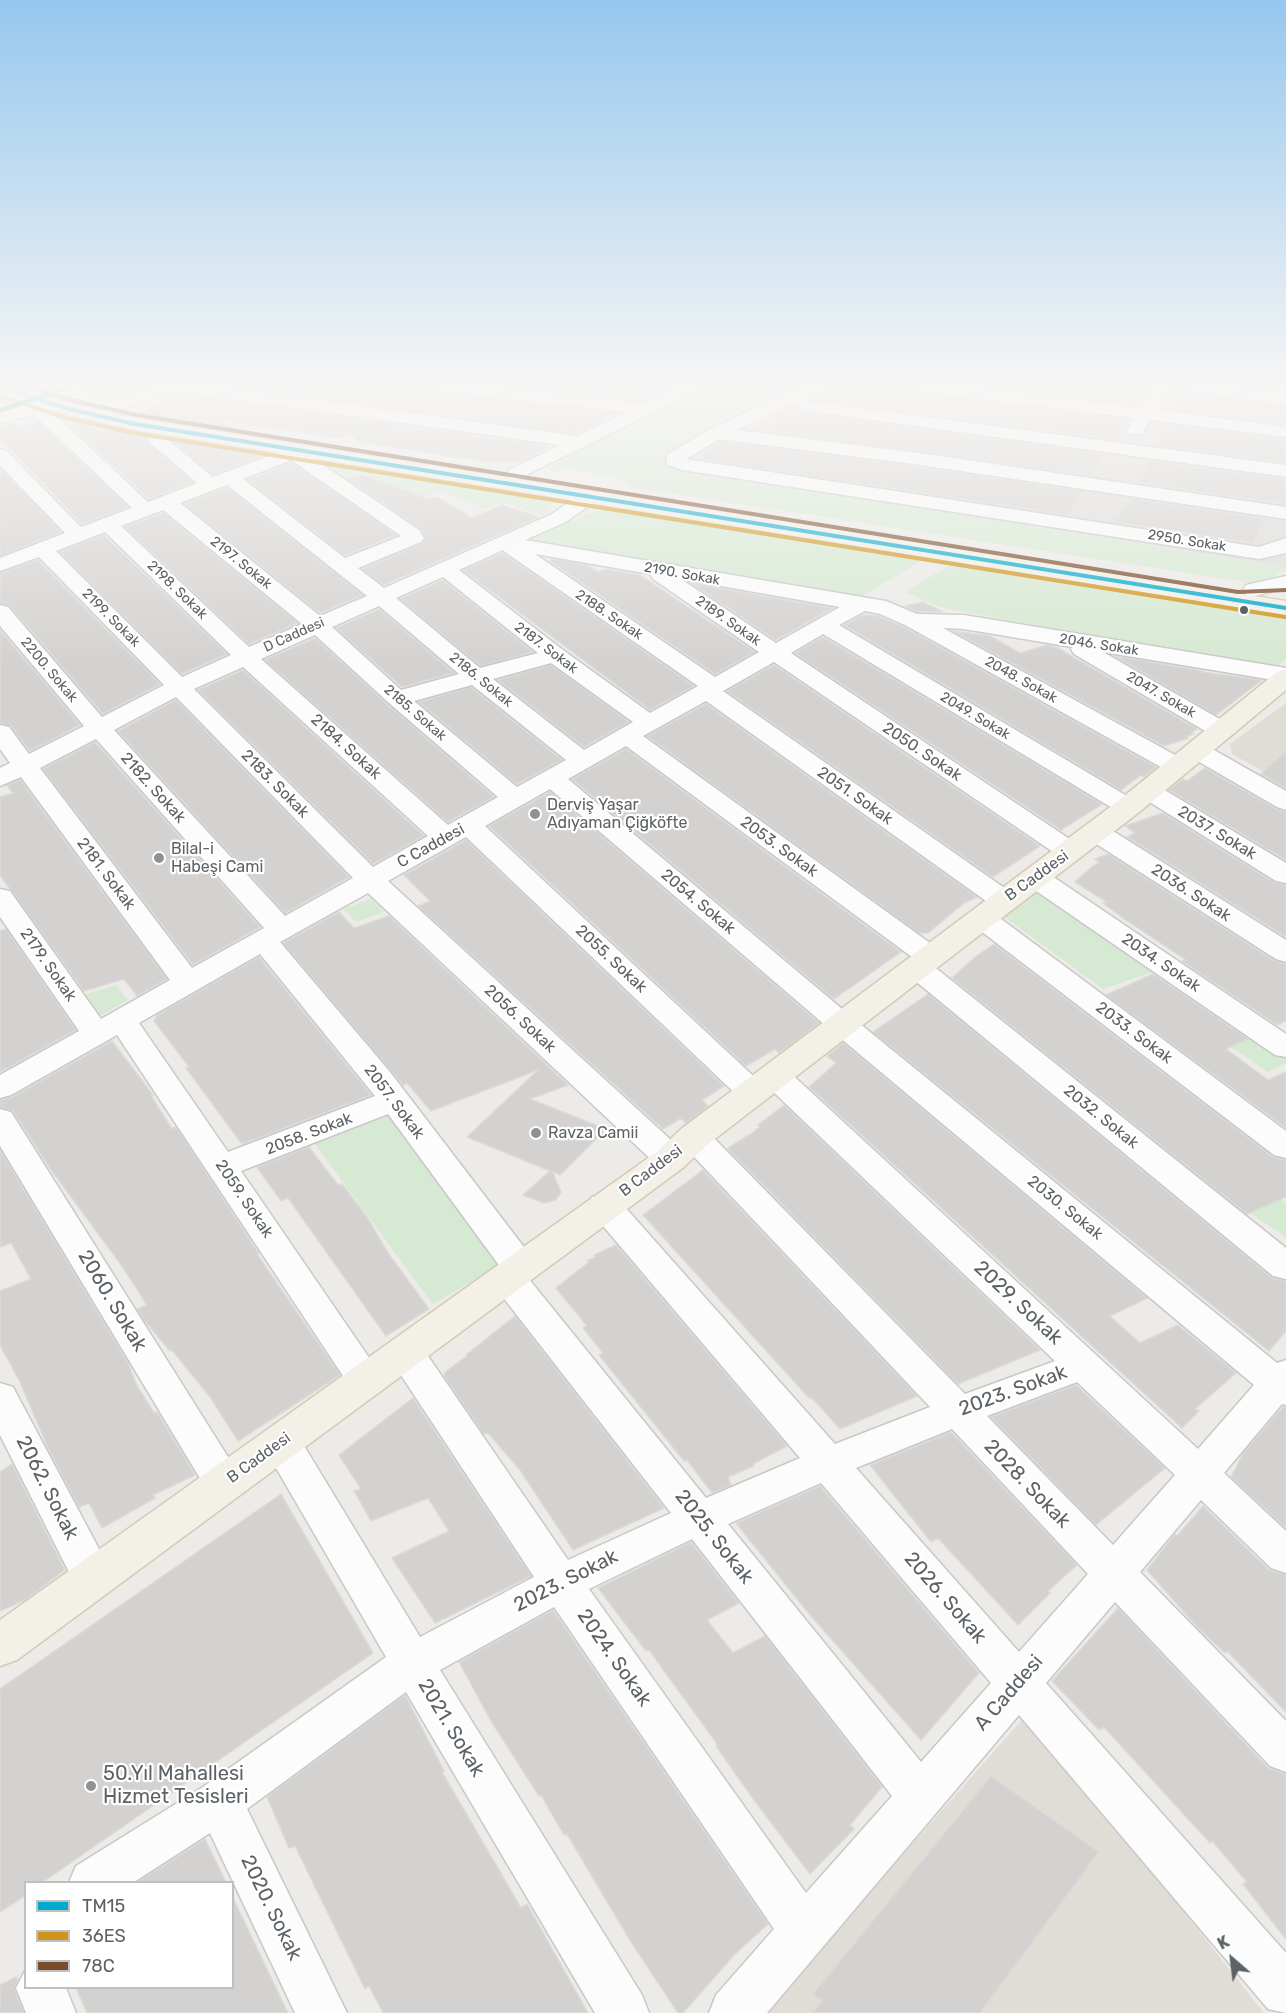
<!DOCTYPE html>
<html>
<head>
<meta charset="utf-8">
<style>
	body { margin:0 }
	#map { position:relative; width:1286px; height:2013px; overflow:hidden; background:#edebe8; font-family:Rubik,sans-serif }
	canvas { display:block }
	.legend { position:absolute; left:24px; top:1881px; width:210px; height:108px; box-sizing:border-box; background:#fff; border:2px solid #bec0c2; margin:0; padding:8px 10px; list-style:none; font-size:18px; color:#5c6266 }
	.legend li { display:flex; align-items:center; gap:12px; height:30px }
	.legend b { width:30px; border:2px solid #bec0c2 }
	.north { position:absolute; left:1202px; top:1929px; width:60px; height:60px; -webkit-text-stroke:4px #fff; paint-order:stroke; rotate:332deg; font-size:16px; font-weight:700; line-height:24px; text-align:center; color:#5c6266 }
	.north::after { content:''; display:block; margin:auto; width:21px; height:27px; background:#5c6266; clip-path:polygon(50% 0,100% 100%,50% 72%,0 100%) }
</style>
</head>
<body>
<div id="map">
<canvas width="1286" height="2013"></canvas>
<ul class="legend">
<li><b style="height:8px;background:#00a9ce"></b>TM15</li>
<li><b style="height:8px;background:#d0951a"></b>36ES</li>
<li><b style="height:8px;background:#7a4b2a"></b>78C</li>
</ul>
<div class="north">K</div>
</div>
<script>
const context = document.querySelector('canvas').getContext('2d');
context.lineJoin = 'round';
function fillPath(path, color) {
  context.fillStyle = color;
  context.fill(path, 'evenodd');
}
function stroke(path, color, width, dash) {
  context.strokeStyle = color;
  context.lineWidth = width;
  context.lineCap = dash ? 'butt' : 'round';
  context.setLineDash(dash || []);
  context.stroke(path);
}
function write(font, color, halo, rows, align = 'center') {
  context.font = font + ' Rubik,sans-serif';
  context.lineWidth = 4.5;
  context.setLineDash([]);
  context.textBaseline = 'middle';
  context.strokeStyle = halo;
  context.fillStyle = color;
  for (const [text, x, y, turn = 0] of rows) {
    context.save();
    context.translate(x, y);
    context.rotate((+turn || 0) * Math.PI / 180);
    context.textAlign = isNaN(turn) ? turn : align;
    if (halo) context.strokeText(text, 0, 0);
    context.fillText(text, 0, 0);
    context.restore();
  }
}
fillPath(new Path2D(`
	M804,384h391l91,12v171l-633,-103v-6l55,-31 30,-15 45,-17z`), '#dedcd9');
fillPath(new Path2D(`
	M1286,703v81l-54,-30 -2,-10z
	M1027,1714l237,299h-501z`), '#e0ddd7');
fillPath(new Path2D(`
	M64,384h82l9,3 -39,15 -55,-16z
	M709,384h95c-22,12 -46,18 -69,29 -28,13 -54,29 -82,45v6l633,103v3l-15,8 -19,5 -624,-96 -5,-8 -52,-10 -18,2 -8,-3z
	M0,392l37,10 -37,13z
	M329,461l226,40 -11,15 -42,-14 -17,7 -42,-18 -27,7 -52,-24 -19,5 -21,-16z
	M607,509h10l311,48 -66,39 -336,-55 66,-29z
	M953,563l333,52v44l-8,7 -204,-33 -135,-26 -34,-15z
	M1036,883l127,85 -60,21 -104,-76z
	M371,899l13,13 -28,10 -13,-13z
	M116,985l12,15 -28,16 -17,-21z
	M1253,1036l33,22v5l-18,9 -37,-25z
	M391,1115l121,143 -79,46 -119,-161z
	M1281,1199l5,4v34l-36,-24z`), '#d6e9d2');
const building = new Path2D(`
	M218,384h191l10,7 199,22 -42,21z
	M494,384h183l-33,18z
	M843,384l47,5 2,-5 10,7 225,29 -12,20 -289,-39z
	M969,384h144l33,5 -11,16z
	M1187,393l99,13v19l-108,-14z
	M179,394l371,52 -31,16 -25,1 -134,-21 -11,-9 -10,5 -121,-18 22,12 -107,-17z
	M785,411l29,3 291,40 -13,22 -329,-45z
	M86,421l14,11 11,-5 38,8 -3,5 3,5 44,37 -44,17 -80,-75z
	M39,422l89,85 -46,17 -82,-86v-11l14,-4 4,3z
	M1170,425l116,14v24l-127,-17z
	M169,438l99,16 -55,20z
	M719,441l201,26 163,24 -15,24 -368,-56z
	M1150,461l136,18v25l-147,-21z
	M290,463l3,1 103,71 -51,20 -97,-75z
	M0,469l61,63 -61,24z
	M363,475l66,24 8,-2 35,21 30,-13 37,12 -155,68 -22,-16 60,-25 4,-6 -6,-10 -72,-49z
	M227,488l136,107 -43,18 -136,-109z
	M1131,498l133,20 -10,25 -139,-21z
	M163,513l135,110 -49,21 -124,-117z
	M104,535l123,119 -45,20 -122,-122z
	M503,553l1,1 190,132 -44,24 -187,-140z
	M553,559l34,6 11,7 7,-3 35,6 115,77 -40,22 -165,-113z
	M38,560l122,124 -57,30 -93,-108 -10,-3v-30z
	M443,580l90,72 -52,14 -81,-67z
	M691,583l142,25 -57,32z
	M923,602l20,10h-26l-12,-6z
	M379,609l75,64 -52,14 -66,-59z
	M863,615l16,1 25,11 252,140 -12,10 -3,-2 -20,15 -277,-165z
	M0,630l80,95 -50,26 -19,-25 -11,-3z
	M953,631l37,5 30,17 27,-8 9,2 141,82 -6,3 3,2 -8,2 2,2 -24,8z
	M823,637l279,167 -41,26 -266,-177z
	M315,638l73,67 106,92 -46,25 -183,-162z
	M1115,656l88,15 -1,1 60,8 -46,35z
	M551,665l78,57 -45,25 -86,-67z
	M774,665l266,181 -47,31 -266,-186z
	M243,670l181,166 -51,28 -175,-174z
	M471,687l91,73 -45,24 -98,-82z
	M176,700l173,177 -64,36 -167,-182z
	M706,704l265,189 6,4 -13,6 -36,30h-9l-272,-197z
	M95,742l165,185 -67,38 -150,-196z
	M626,749l249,184 26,19 -67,47 -262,-220z
	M1286,751v37l-25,-14z
	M1205,768l71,41 10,3v48l-117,-70 14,-11 4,2z
	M20,780l147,199 -30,17 -13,-17 -40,12 -84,-116v-78l13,-4 -6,-8z
	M550,792l269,231 -40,30 -4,-4 -29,17 -257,-240z
	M1163,813l112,70 11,2v52l-159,-100 8,-4 -10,-7z
	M466,840l258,246 -22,14 6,6 -22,17 -5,-5 -18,11 -245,-223 12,-5 -26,-26z
	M1108,854l167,107 11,3v57l-9,4 -95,-64 4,-1 -63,-42 -20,-15 4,-1 -32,-20 18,-16 7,-3 -5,-4z
	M339,912l15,16 35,-12 179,169 -38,14 76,30 -46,46 -8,-4 9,21 -5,8 -12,3 -21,-8 27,-24 -83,-34 71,-67 -107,41 -24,-28 -4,2 -120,-142z
	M6,929l70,101 -76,42v-141z
	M994,944l279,213 13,3v37l-39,17 -295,-236 23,-21z
	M259,957l112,138 -129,49 -56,-76 3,-1 -35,-46 3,-6z
	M1153,974l95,65 -22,10 42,31 18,-8v56l-180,-133z
	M928,994l344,284 14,3v50l-17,20 -396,-319z
	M112,1041l41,54 -2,1 21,33 4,-2 83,127h-2l83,121 -102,66 -28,-44 -38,-47 -2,1 -25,-30 -8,-12 10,-4 -25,-39 -73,-99 -36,-56 -13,-4v-7l12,-3z
	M843,1043l304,255 -37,18 30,27 38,-18 58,48 -41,36 4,2 -17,17 -373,-341 27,-24 -9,-7z
	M784,1105l256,245 -82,34 -228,-233 -2,-3 23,-14 9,-7 -2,-2z
	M309,1147l29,38 4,-1 25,33 21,36 41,56 -43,27 -98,-138 -7,3 -24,-34z
	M0,1150l128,213 8,21 18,29 3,-1 38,63 -42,20 2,3 -53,30 -13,-25 -10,4 -30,-57 -30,-70 -19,-35v-54l31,-12 -20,-36 -11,4z
	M703,1170l214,226 -77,33 -28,-31 -2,1 -167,-184z
	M616,1245l171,201 -34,18 1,2 -26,11 3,8 -19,8 -25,-33 -3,1 -85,-106 4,-2 -20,-25 4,-2 -31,-38 33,-26 -1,-2 8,-3 -2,-2z
	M515,1316l149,192 -91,42 -53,-80 -32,-37 -4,1 -40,-58 1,-4 22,-16 -1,-1z
	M1076,1385l89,83 -69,57 -105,-108z
	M413,1398l118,178 -96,47 -43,-65 57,-27 -21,-33 -57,23 -17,-30 7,-2 -22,-34z
	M1283,1407h3v121l-55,-51 13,-25z
	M951,1432l126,133 -29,26 2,2 -32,32 -80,-87 -7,4 -61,-77z
	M12,1464l53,106 -40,30 -25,11v-139z
	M820,1486l159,187 -58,67 -111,-125 -74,-92z
	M281,1494l92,159 -330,229h-17v13l-26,17v-223z
	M1203,1506l66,64 17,5v137l-59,-61 -2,2 -27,-25 -51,-58 28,-36 2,2z
	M691,1542l48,61 -32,17 26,33 32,-17 117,151 -32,38 4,4 -44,45 -56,-74 -38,-54 2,-1 -69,-95 -3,1 -48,-63z
	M1118,1608l150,160 18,6v165l-43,-55 4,-2 -35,-41 -2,2 -106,-116 -5,3 -47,-49z
	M553,1610l215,314 -34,31 -51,58h-5l-47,-71 -64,-108 -3,1 -23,-40 -2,1 -48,-75 -32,-59z
	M405,1695l39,76 -2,1 79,136 6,-4 61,109h-205l-14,-27 -4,3 -70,-143 -6,2 -22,-51z
	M991,1776l108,76 -119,161h-167l9,-12 -9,-7z
	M205,1839l21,43h-88l1,-1z
	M232,1896l56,117h-201l-11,-25h156z
	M16,1977l2,3 -4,9 10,24h-24v-28z`);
fillPath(building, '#d4d2d1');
stroke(building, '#dcdad7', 1.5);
const minor = new Path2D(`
	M162,384h36l380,52 48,-24 -207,-23 -8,-5h59l174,20 39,-20h22l-2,4 -187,92 -7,-2 -2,-4 2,-4 51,-25 -385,-54 -66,22 -6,-1 -3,-4 3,-4z
	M808,384h23l-2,4 -92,42 183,23 366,54v12l-366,-54 -201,-26 -33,20 573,88 27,-9v15l-27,6 -577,-89 -14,-5 -2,-4 2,-7 42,-25z
	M894,384h53l193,24 14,-24h59l73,10v10l-115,-15 -4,2 -11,19 130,17v10l-136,-17 -8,14h-12l-3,-4 7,-12 -232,-29z
	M51,398l6,1 3,4 -3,4 -8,2 99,93 49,-19 -46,-39 -3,-4 3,-4h12l50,41 82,-31h14l2,4 -4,4 112,76 5,8 -3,4 -63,26 26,20 168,-74 31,-22h14l3,4 -3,4 -31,22 -41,18 361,61 31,13 47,1 322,53v14l-183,-30 127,73 3,5 -3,5 -9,2 -9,-2 -138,-81 -3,-5 1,-2 -108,-18 -21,-1 243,133 3,5 -3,5 -9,2 -9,-2 -263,-146 -25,-11 -15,-3 -26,14 298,177 4,5 -4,5 -9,3 -9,-3 -296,-178 -32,19 289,193 4,6 -4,6 -9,2 -9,-2 -288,-196 -51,29 290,203 4,6 -4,6 -10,2 -10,-2 -287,-205 -63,35 298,215 4,6 -4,6 -9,2 354,283v31l-13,-3 -366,-302 -5,-6 5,-6 9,-2 -290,-214 -58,33 286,240 423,344 9,-3v45l-4,-1 -58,69 62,58v42l-15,-5 -70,-68 -61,72 146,149v51l-16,-6 -155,-164 -69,81 240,270v60l-18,-4 -249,-294 -252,298h-58l7,-18 58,-66 -220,-322 -114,63 202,325 7,18h-54l-189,-321 -159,117 100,204h-52l-85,-180 -76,49h-65l7,-16 127,-79 183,-130 -125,-215 6,-11 14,-4 14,4 125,206 114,-60 -141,-214 -6,-10 6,-10 13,-4 13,4 149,217 103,-47 -176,-226 -5,-9 5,-9 6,-1 -113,-154 -147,57 144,210 -6,10 -13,4 -13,-4 -236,-356 -106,60 -11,3v-23l79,-44 -79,-114v-28l10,2 91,128 69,-39 -149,-203 -21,9v-18l10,-5 -10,-14v-24l9,2 20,27 55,-28 -84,-100v-21l8,2 94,110 62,-32 -125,-128 -39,14v-13l65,-25 -65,-67v-17l7,2 74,76 51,-19 -99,-94 -33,10v-11zM291,460l110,76 -56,22 -102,-79zM227,485l140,111 -47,20 -140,-113zM163,510l139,114 -53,23 -128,-121zM105,532l126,123 -49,22 -126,-126zM503,550l2,2 193,134 -48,27 -87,-63 -104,-80zM535,554l115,20 3,5 106,73 -44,25zM443,577l95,76 -58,15 -84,-70zM681,579l159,28 -64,36zM379,606l80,68 -58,16 -69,-63zM315,635l74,68 109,94 -50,28 -187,-166zM551,663l82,59 -49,28 -91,-71zM243,667l185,169 -55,31 -179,-178zM472,685l94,75 -49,27 -103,-86zM176,697l177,181 -68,38 -171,-186zM96,739l168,189 -72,40 -152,-200zM550,789l282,242 422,354 -56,64 -412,-380 -11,-3 -11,3 -5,7 5,7 291,278 -90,33 -259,-264 -12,-3 -12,3 -4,7 4,7 248,263 -95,37 -219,-247 -12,-3 -12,3 -5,8 5,8 208,245 -94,40 -178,-220 5,-1 5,-9 -5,-9 -143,-187 -110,-130 88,-49 291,274 12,3 12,-3 5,-8 -5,-8 -295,-270 78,-44 276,263 11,3 11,-3 5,-7 -5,-7 -279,-260zM260,954l115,142 -147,56 -89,-129zM1077,1382l98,93 -62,70 -126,-129zM952,1429l136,145 -69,78 -163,-184zM821,1483l170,200 -70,79 -193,-238zM692,1539l200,257 -86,97 -217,-304z
	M806,401l480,64v12l-486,-67 -3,-4 3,-4z
	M1286,576v12l-32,8 -8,-1 -3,-5 3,-5z
	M1198,744l9,2 79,45v19l-9,-3 -88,-51 -3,-5 3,-5z
	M1149,783l9,3 128,77v20l-10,-2 -136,-85 -4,-5 4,-5z
	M1096,824l9,2 181,114v22l-10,-3 -189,-121 -4,-6 4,-6z
	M1036,870l10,2 240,162v23l-11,-2 -249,-171 -4,-6 4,-6z
	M983,911l10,2 293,218v27l-12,-3 -301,-230 -4,-6 4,-6z
	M0,1109l11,3 227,361 6,11 -6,11 -14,5 -14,-5 -210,-349z
	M0,1383l13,4 95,179 6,12 -6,12 -15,5 -15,-5 -78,-155z
	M26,1969v19h40l10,25h-50l-10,-25z`);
const major = new Path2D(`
	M0,384h11l63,20 61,14 1151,183v14l-1151,-185 -73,-17 -62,-20z
	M1286,669v21l-148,123 -431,332 -23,22 -667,493 -17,6v-46l658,-469 23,-22 437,-328 159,-129z`);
stroke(minor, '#c8c8c9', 3);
stroke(major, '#d6c9b4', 3);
fillPath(minor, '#fcfcfc');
fillPath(major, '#f3f0e8');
stroke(new Path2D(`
	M0,387l69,22 66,15 1151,184`), '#00a9ce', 4);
stroke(new Path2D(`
	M0,396l66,22 68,15 1151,184`), '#d0951a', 4);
stroke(new Path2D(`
	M22,384l49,16 66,15 1101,177 48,-2`), '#7a4b2a', 4);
stroke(new Path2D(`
	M0,410l67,-22`), '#00a651', 4);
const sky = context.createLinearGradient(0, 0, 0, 666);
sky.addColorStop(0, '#96c7ee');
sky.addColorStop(0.58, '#f7f6f5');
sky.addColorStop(1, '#f7f6f500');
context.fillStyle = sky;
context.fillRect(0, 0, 1286, 666);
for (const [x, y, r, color] of [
	[1244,610,5,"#5c6266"],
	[535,814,6,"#8f9294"],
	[159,858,6,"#8f9294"],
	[536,1133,6,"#8f9294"],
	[91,1786,6,"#8f9294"]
]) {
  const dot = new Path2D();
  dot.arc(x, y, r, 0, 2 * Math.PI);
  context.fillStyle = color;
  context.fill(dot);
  stroke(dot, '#fff', 2);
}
write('14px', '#5c6266', '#fff', [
	["2950. Sokak",1187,541,9],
	["2197. Sokak",241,563,39],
	["2190. Sokak",682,574,10],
	["2198. Sokak",177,590,44],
	["2188. Sokak",609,615,34],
	["2199. Sokak",111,618,45],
	["2189. Sokak",728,621,35],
	["D Caddesi",294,635,-24],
	["2046. Sokak",1099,645,9],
	["2187. Sokak",546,648,37],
	["2200. Sokak",49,670,50],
	["2186. Sokak",481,680,39],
	["2048. Sokak",1021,680,29],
	["2047. Sokak",1161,695,30],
	["2185. Sokak",415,713,41],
	["2049. Sokak",975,716,31]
]);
write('16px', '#5c6266', '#fff', [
	["2184. Sokak",346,747,42],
	["2050. Sokak",922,752,34],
	["2183. Sokak",275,784,45],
	["2182. Sokak",153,788,48],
	["2051. Sokak",855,796,35],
	["2037. Sokak",1217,833,31],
	["C Caddesi",431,846,-29],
	["2053. Sokak",779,847,36],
	["2181. Sokak",106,874,53],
	["B Caddesi",1037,876,-36],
	["2036. Sokak",1191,893,33],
	["2054. Sokak",698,902,40],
	["2055. Sokak",611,959,43],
	["2034. Sokak",1161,963,34],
	["2179. Sokak",48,965,55],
	["2056. Sokak",520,1019,43],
	["2033. Sokak",1134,1033,37],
	["2057. Sokak",394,1102,53],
	["2032. Sokak",1101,1117,39],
	["2058. Sokak",309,1134,-21],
	["B Caddesi",651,1171,-37],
	["2059. Sokak",244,1199,56],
	["2030. Sokak",1065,1208,39],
	["B Caddesi",259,1458,-36]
]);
write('16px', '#5c6266', '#fff', [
	["Derviş Yaşar",547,805],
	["Adıyaman Çiğköfte",547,823],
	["Bilal-i",171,849],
	["Habeşi Cami",171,867],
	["Ravza Camii",548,1133]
], 'left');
write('20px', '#5c6266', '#fff', [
	["2060. Sokak",112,1301,59],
	["2029. Sokak",1018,1303,43],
	["2023. Sokak",1013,1391,-20],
	["2028. Sokak",1027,1484,46],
	["2062. Sokak",47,1488,63],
	["2025. Sokak",714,1537,52],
	["2023. Sokak",566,1581,-27],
	["2026. Sokak",945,1598,49],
	["2024. Sokak",614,1658,55],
	["A Caddesi",1009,1693,-49],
	["2021. Sokak",451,1728,59],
	["2020. Sokak",271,1908,64]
]);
write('20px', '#5c6266', '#fff', [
	["50.Yıl Mahallesi",103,1774],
	["Hizmet Tesisleri",103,1797]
], 'left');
</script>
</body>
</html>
